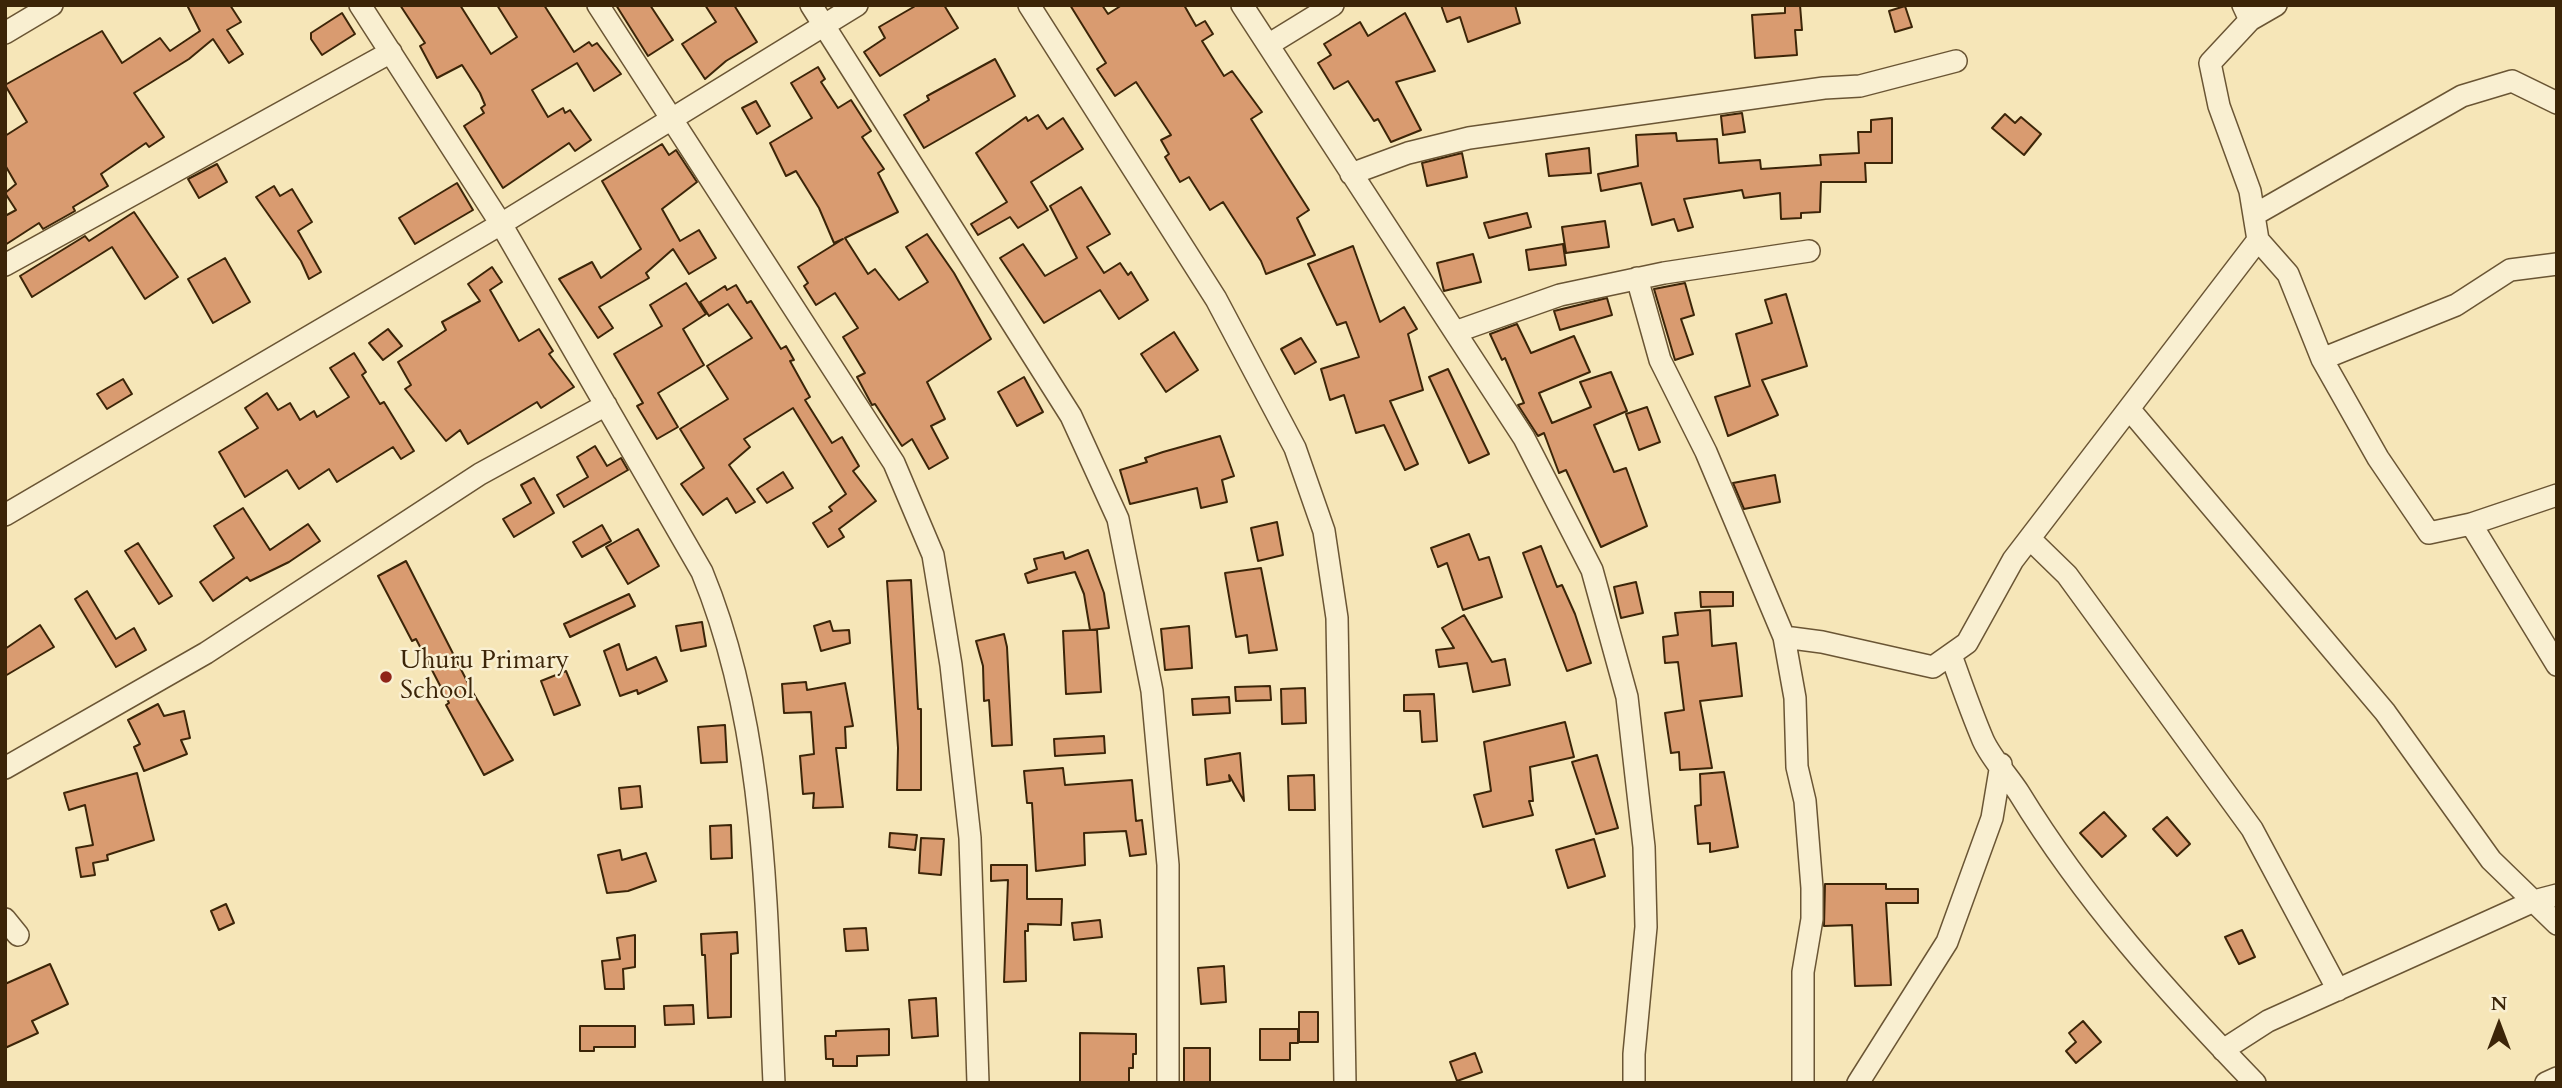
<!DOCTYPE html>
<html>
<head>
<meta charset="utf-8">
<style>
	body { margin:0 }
	#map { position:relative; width:2562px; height:1088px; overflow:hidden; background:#f6e6b8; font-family:Cardo,serif }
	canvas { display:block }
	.frame { position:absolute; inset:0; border:7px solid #3c2508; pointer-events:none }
	.north { position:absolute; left:2464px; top:990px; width:70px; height:70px; -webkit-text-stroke:5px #f9efd1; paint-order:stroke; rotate:0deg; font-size:19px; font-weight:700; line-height:28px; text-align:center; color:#3c2508 }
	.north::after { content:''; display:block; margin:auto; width:24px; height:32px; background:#3c2508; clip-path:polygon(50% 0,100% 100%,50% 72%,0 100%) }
</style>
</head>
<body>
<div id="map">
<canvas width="2562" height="1088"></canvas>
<div class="frame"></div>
<div class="north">N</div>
</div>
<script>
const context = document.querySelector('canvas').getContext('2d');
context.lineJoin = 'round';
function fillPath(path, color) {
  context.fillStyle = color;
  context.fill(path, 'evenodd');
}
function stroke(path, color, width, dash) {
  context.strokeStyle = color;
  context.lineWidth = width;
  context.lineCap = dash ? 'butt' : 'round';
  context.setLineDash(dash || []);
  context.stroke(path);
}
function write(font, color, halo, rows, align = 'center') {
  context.font = font + ' Cardo,serif';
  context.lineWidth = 5;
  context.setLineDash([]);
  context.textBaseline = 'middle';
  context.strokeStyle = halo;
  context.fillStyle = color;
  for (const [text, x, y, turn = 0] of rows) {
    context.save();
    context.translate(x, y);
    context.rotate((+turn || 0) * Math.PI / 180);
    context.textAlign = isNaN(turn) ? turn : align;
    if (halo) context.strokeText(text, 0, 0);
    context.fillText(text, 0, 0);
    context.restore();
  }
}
const building = new Path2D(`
	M187,5h43l11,17 -14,8 16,24 -14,9 -16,-24 -24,20 -55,34 30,44 -15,10 -3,-4 -45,31 7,12 -35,21 2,4 -32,18 -4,-6 -34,22v-29l11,-6 -11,-17 11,-9 -11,-19v-29l22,-14 -22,-37 97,-54 20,32 38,-25 10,13 30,-20z
	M400,5h60l31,49 26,-17 -20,-32h47l30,47 15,-10 3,4 5,-3 24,31 -27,17 -17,-28 -45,27 16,27 15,-9 2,5 5,-3 21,30 -16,11 -6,-8 -66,45 -39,-62 20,-13 -3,-5 4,-3 -5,-12 -18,-28 -25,13 -17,-32 5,-3z
	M616,5h34l23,35 -25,16z
	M705,5h29l23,37 -31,19 -21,18 -23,-35 34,-22z
	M917,5h27l14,23 -78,48 -16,-24 21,-14 -6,-11z
	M1070,5h32l6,9 14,-9h62l12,21 9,-5 8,13 -11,7 22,35 8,-5 30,41 -11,7 58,91 -12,8 18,37 -49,19 -5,-13 -38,-59 -13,8 -21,-33 -9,5 -15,-25 4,-3 -8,-14 10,-5 -35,-53 -21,14 -18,-27 9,-6z
	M1441,5h74l5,18 -52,19 -8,-25 -13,5z
	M1785,5h15l2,25h-7l2,25 -42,3 -3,-43 33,-2z
	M1905,6l7,21 -17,5 -6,-21z
	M342,13l13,21 -33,21 -11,-16v-6z
	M1405,13l30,58 -39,11 25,48 -30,12 -13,-23 -4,2 -26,-40 -14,8 -16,-26 13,-8 -7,-11 36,-22 8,14z
	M995,59l20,37 -91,52 -20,-33 25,-15 -2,-4z
	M818,67l7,12 -4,3 17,26 13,-8 20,31 -9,6 22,32 -6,4 20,39 -53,26 23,36 7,-5 24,31 29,-18 -22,-35 21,-13 27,39 37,66 -64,43 18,37 -14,7 17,32 -19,11 -17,-30 -10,7 -27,-42 -3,1 -15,-28 8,-4 -22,-36 15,-9 -23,-35 -19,12 -12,-19 4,-3 -10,-16 45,-28 -9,4 -15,-35 -23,-37 -10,5 -16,-33 42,-25 -21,-35z
	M756,101l14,25 -13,8 -15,-26z
	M1742,113l3,19 -22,3 -2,-19z
	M2005,114l10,9 6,-6 20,17 -17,21 -32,-27z
	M1038,115l9,14 16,-11 20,31 -52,33 17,28 -30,18 -8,-11 -32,18 -7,-11 36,-22 -31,-49 50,-36 2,4z
	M1892,118v45h-27l1,19h-45l-1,30 -19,1v5l-20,1 -1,-26 -36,5 -2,-8 -58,9 9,28 -15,4 -4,-12 -22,6 -11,-42 -40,8 -3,-17 40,-8 -2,-31 40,-2 1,8 40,-2 2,24 41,-3 1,9 60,-4 -1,-10 39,-2 -1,-21h13v-12z
	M662,144l7,11 7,-5 21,32 -35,27 18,32 19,-11 17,28 -27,16 -16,-25 -27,24 3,5 -50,29 14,21 -15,10 -39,-59 33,-17 9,16 40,-29 -39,-68z
	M1589,148l2,25 -42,3 -3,-22z
	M1462,153l5,24 -40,9 -5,-23z
	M217,164l10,18 -28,16 -11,-19z
	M457,183l16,27 -58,34 -16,-26z
	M274,186l6,10 12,-7 20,33 -14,9 23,41 -12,7 -8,-18 -45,-64z
	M1081,187l29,47 -23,13 17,26 16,-10 8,12 3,-3 17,28 -29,19 -19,-29 -56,33 -44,-65 23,-14 22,32 32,-18 -27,-52z
	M134,212l44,65 -33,22 -33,-52 -80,50 -12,-21 65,-40 4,5z
	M1527,213l4,14 -42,11 -5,-15z
	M1605,221l4,26 -43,6 -4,-26z
	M1563,244l3,21 -37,5 -3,-20z
	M1353,246l27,76 24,-15 13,22 -9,5 15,56 -33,11 28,63 -13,6 -21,-45 -28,8 -12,-38 -14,5 -9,-31 38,-12 -13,-35 -9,3 -29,-61z
	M1473,254l8,28 -37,9 -7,-28z
	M225,258l25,44 -37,21 -25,-44z
	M492,267l10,15 -12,8 29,51 20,-12 14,22 -4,3 25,33 -33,21 -4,-6 -69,42 -8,-14 -14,11 -41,-52 6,-4 -13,-23 48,-32 -4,-8 38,-21 -12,-17z
	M686,283l20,31 -23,15 21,36 -46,28 20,34 -21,12 -20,-33 6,-3 -29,-49 48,-28 -12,-21z
	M1685,283l9,32 -13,4 12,35 -18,6 -21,-71z
	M736,285l11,18 4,-2 30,48 5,-3 8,14 -4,1 20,36 -5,3 27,43 10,-6 17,29 -6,5 23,30 -37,28 5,8 -16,10 -15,-24 19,-12 -3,-4 17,-13 -53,-86 -49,31 6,8 -21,18 26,37 -19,11 -9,-15 -24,17 -22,-31 23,-16 -24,-39 48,-30 -21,-33 45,-28 -24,-34 -19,12 -9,-14 25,-16 2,4z
	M1786,294l21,72 -45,14 16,35 -50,21 -13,-39 35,-11 -14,-52 36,-11 -7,-23z
	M1607,298l5,17 -52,15 -6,-19z
	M1517,324l14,29 43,-17 16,36 -51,21 13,30 39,-16 -11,-25 31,-10 16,39 -33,14 20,47 12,-4 21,58 -46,21 -35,-77 -7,3 -15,-40 -6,3 -20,-31 6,-2 -19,-45 -3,2 -12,-26z
	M388,329l14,17 -19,14 -14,-17z
	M1174,332l24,38 -32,22 -25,-38z
	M1301,338l15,24 -21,12 -14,-25z
	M354,353l12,19 -4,3 18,29 4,-2 30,49 -13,8 -8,-12 -56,35 -8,-13 -30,20 -12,-19 -42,27 -26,-45 39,-24 -13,-20 22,-15 11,17 12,-7 10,17 14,-9 3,6 32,-20 -19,-29z
	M1448,369l41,85 -20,9 -40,-86z
	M1024,377l19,35 -26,14 -19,-34z
	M123,379l9,15 -25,15 -10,-15z
	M1647,407l13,35 -21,8 -13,-36z
	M1220,436l14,40 -12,4 5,22 -26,6 -4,-20 -67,16 -10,-34 27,-8 -2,-4 18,-6z
	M595,446l12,20 14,-8 7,12 -64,37 -7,-12 31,-18 -11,-20z
	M783,472l10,16 -26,15 -10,-14z
	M1775,475l5,27 -36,7 -11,-26z
	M534,478l20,35 -40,24 -11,-18 28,-16 -10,-18z
	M243,508l27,42 38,-26 12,17 -31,21 -39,19 -3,-4 -34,24 -13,-19 34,-24 -20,-32z
	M1277,522l6,33 -25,6 -7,-33z
	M602,525l9,16 -29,16 -9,-15z
	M638,529l21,37 -31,18 -22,-37z
	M1469,534l10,26 10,-3 13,40 -39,13 -16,-47 -9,4 -7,-19z
	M138,543l34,53 -13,8 -34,-53z
	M1541,546l16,41 5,-2 13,29 16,49 -24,8 -44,-118z
	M1088,550l16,43 5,35 -19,2h7l4,62 -35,2 -3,-63 27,-1 -6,-36 -9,-22 -47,11 -3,-9 12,-5 -3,-10 29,-7 2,7z
	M406,561l66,130 41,69 -29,15 -38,-70 3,-2 -33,-64 -4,2 -34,-65z
	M1261,568l16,82 -28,3 -2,-18 -11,2 -11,-64z
	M911,580l7,129h3v81h-24l1,-42 -11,-167z
	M1636,582l7,31 -22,5 -7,-31z
	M87,591l29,48 18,-11 12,22 -30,17 -41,-68z
	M1700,592h33v14l-32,1z
	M629,594l6,12 -65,31 -6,-13z
	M1710,610l2,36 24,-3 6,53 -42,5 12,67 -32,2 -1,-18 -8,1 -6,-40 19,-3 -6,-48 -13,1 -2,-26 15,-2 -3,-22z
	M1464,615l28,47 13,-3 5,26 -37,7 -6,-29 -28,4 -3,-17 18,-2 -12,-20z
	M830,621l3,10 16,-1 1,13 -29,8 -7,-25z
	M702,622l4,24 -25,5 -5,-25z
	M40,625l14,22 -49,29v-27z
	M1189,626l3,42 -27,2 -4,-41z
	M1004,634l3,13 5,98 -20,1 -3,-46 -5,1 -1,-35 -7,-25z
	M619,644l8,26 29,-13 11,24 -29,13 -1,-4 -17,6 -16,-45z
	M566,671l14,34 -26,10 -13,-34z
	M806,682l1,8 38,-7 8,43 -8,1 1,21h-10l7,59 -30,1 1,-15 -11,1 -3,-38 14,-2 -3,-42 -27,1 -2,-29z
	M1270,686l1,14 -35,1 -1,-14z
	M1305,688l1,35 -24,1 -1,-35z
	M1434,694l3,47 -15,1 -2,-31h-16v-16z
	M1229,697l1,16 -37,2 -1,-16z
	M158,704l6,12 20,-5 6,27 -9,2 6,14 -43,17 -10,-24 6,-3 -12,-24z
	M1565,722l9,35 -44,10 3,34h-4l4,14 -50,12 -9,-32 17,-4 -7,-49z
	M725,725l2,37 -26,1 -3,-36z
	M1104,736l1,17 -50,3 -1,-17z
	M1240,753l4,48 -15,-26 1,6 -23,4 -2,-26z
	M1597,755l21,73 -22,6 -24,-72z
	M1063,768l2,17 67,-5 4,41 6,-1 4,34 -16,2 -4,-25 -42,2 1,32 -49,6 -4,-68h-5l-3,-32z
	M1724,772l14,75 -28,5v-9l-12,1 -3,-38 6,-1 -1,-31z
	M137,773l17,67 -47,15 1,5 -15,3 2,12 -14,2 -5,-29 17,-3 -8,-40 -16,5 -5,-17z
	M1314,775l1,35h-26l-1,-34z
	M640,786l2,21 -21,2 -2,-21z
	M2104,812l22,24 -24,21 -22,-24z
	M2167,817l23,27 -13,12 -24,-27z
	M731,825l1,33 -21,1 -1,-33z
	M890,833l27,2 -2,15 -26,-3z
	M921,838l23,1 -3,36 -22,-2z
	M1594,839l11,37 -37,12 -12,-38z
	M620,850l2,10 24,-7 10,28 -28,10 -21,2 -9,-38z
	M991,865h36v34h35l-1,26 -33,-1v7h-3l1,50 -22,1 4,-102 -17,1z
	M1825,884h61v5h32v14h-32l5,82 -36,1 -3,-61 -28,1z
	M226,904l8,19 -15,7 -8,-19z
	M1100,920l2,17 -28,3 -2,-17z
	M866,928l2,22 -22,1 -2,-22z
	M2242,930l13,27 -16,7 -14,-27z
	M737,932l1,21 -7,1v63l-23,1 -3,-63h-3l-1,-21z
	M635,935v32l-12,2 1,20h-19l-3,-28 18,-2 -3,-21z
	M50,964l18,40 -36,17 6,12 -33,15v-64z
	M1224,966l2,36 -25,2 -3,-36z
	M936,998l2,38 -26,2 -3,-38z
	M693,1005l1,19 -29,1 -1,-19z
	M1299,1012h19v30h-19z
	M2083,1021l18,21 -25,21 -10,-12 10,-9 -7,-9z
	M580,1026h55v21h-41v4h-14z
	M889,1029v26l-32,1v10h-24v-7h-7l-1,-23h11v-5z
	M1260,1029h38v14h-8v17h-30z
	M1080,1033l56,1v20h-3v14h-4v15h-49z
	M1184,1048h26v35h-26z
	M1475,1053l7,19 -25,9 -7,-19z`);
fillPath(building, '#d99b70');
stroke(building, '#3c2508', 2);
const minor = new Path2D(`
	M360,5l141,219 201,348c66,160 64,341 72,511
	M598,5l296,458 39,92 18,110 19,173 8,245
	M811,5l260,411 47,103 34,172 16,174v218
	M1029,5l187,294 79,149 29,83 13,87 8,465
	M1242,5l282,433 68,132 35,127 17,150 2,80 -12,127v29
	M2250,20l26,-15
	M5,33l47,-28
	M1268,45l65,-40
	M1351,174l57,-21 61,-15 355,-50 36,-2 96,-25
	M2254,215l208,-119 50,-15 45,22
	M2258,240l30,34 34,85 56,99 51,75 42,-9 86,-29
	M5,265l386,-213
	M1637,278l23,82 46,92 78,185 11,61 2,69 8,34 7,87v31l-9,53v111
	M1455,332l105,-37 104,-22 145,-22
	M2322,359l134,-54 54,-35 47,-6
	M2130,410l255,302 106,148 66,64
	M5,515l496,-291 356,-219
	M2471,524l86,141
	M2030,539l37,36 185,254 86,161
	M1784,637l38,5 111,25 34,-24 46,-83 245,-320 -8,-49 -31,-85 -9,-43 40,-43 -7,-15
	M1951,655c10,28 20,57 32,85 8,18 25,36 36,53 66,108 148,199 236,290
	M5,768l201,-115 274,-179 126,-69
	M5,919l13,16
	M2223,1050l45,-29 266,-120 23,-6
	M1858,1083l89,-141 45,-124 9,-54
	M2546,1083l11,-5`);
stroke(minor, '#6a5534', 24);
stroke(minor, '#f9efd1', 21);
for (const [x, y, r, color] of [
	[386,677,7,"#8f2418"]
]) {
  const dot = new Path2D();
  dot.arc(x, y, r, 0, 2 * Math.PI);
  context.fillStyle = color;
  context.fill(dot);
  stroke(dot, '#f9efd1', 2.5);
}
write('26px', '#3c2508', '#f9efd1', [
	["Uhuru Primary",400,662],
	["School",400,692]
], 'left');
</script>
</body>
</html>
